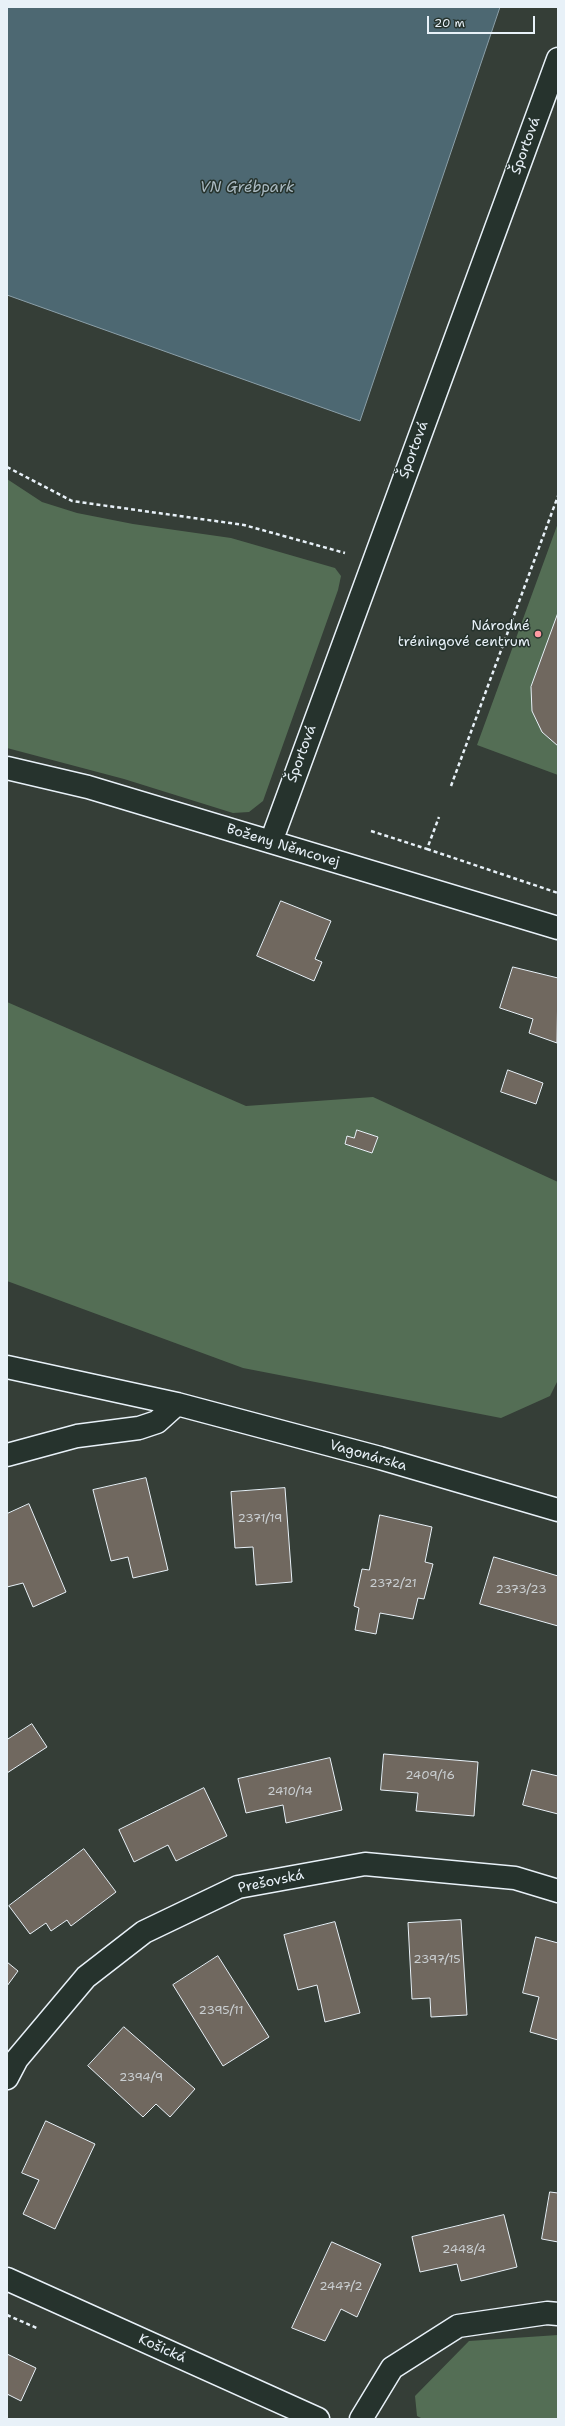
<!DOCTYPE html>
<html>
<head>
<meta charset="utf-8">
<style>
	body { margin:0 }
	#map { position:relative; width:565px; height:2426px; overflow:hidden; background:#353e37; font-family:"Shantell Sans",sans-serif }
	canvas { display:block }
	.frame { position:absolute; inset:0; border:8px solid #e8f1f8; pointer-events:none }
	.scale { position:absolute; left:427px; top:16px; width:108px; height:18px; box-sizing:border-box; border:2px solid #e8f1f8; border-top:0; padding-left:5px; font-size:12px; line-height:14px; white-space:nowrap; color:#e8f1f8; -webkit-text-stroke:3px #26332d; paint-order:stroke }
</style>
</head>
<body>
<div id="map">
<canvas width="565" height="2426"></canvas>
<div class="frame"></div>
<div class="scale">20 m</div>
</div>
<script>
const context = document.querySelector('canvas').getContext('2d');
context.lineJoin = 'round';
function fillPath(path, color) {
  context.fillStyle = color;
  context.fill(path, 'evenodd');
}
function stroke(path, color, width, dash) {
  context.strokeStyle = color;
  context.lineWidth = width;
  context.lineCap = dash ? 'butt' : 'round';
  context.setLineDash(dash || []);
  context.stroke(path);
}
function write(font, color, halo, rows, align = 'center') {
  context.font = font + ' "Shantell Sans",sans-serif';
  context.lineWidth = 3;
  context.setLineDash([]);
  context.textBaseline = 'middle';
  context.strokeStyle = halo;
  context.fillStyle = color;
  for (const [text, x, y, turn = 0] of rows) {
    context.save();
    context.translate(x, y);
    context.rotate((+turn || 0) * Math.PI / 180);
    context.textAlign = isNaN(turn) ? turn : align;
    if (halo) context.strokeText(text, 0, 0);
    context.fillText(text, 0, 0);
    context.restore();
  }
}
fillPath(new Path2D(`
	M7,479l35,23 35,11 56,11 98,14 104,30 6,8 -3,14 -75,211 -14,11 -16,1 -109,-34 -117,-31z
	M558,523v252l-81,-30z
	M7,1002l239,104 127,-9 185,85v198l-8,16 -49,22 -258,-50 -236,-87z
	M558,2335v84h-135l-6,-3 -2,-20 54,-55z`), '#546e55');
const water = new Path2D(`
	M7,7h493l-140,414 -353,-126z`);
fillPath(water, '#4d6872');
stroke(water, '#8b9fa8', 1);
const building = new Path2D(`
	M558,613v133l-16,-14 -10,-21 -1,-24z
	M281,901l50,20 -16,38 7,3 -8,19 -57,-25z
	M513,967l45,11 -1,65 -28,-10 4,-14 -33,-11z
	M508,1070l35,13 -7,21 -35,-12z
	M357,1130l21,7 -6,16 -27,-9 2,-8 7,2z
	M146,1478l22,92 -35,8 -5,-21 -17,4 -18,-71z
	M285,1488l7,94 -36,3 -3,-38 -18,1 -4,-56z
	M29,1504l37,88 -33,15 -10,-24 -16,4v-73z
	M380,1515l52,12 -7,35 8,2 -9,35 -6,-1 -5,21 -33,-6 -4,21 -21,-4 4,-22 -5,-2 8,-37 7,1z
	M494,1557l64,19v50l-78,-22z
	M32,1724l15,23 -40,26v-33z
	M384,1754l94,8 -4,54 -58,-5 2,-18 -37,-3z
	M330,1758l12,52 -56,13 -3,-18 -37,8 -8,-34z
	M532,1770l26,6v38l-35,-9z
	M204,1788l23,48 -51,25 -8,-16 -34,17 -15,-32z
	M84,1849l32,43 -45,34 -4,-6 -16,11 -5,-8 -16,11 -21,-28z
	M461,1920l6,95 -36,2 -1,-19 -18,1 -4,-76z
	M335,1922l25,91 -35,9 -8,-37 -19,5 -14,-55z
	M536,1937l22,6v97l-28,-8 9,-35 -16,-4z
	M218,1956l51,81 -46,29 -50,-81z
	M7,1962l11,9 -11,15z
	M124,2027l71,62 -25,28 -14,-13 -13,13 -55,-51z
	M46,2121l49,23 -40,85 -32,-15 16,-34 -17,-7z
	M550,2192l8,1v49l-16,-3z
	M504,2215l13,52 -56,14 -4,-17 -37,8 -8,-35z
	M332,2242l49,22 -24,53 -16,-8 -16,32 -33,-13z
	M7,2354l29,14 -15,33 -14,-7z`);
fillPath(building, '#70685f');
stroke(building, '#e8f1f8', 1);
const street = new Path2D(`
	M7,768l81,19 470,141
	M271,842l287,-783
	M7,1367l170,37 203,54 178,52
	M7,1455l70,-19 62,-8 18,-6 20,-18
	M7,2078l10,-19 69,-82 58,-45 94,-45 127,-23 150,14 43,13
	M7,2279l311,140
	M361,2419l31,-51 66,-42 89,-13 11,1`);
stroke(street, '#e8f1f8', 25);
stroke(new Path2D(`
	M7,467l65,34 172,24 101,28
	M451,786l107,-290
	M371,831l56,18 12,-32
	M427,849l131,44
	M7,2315l32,14`), '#e8f1f8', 2.5, [4, 3]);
stroke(street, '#26332d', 22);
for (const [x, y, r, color] of [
	[538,634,4,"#ff9aa2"]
]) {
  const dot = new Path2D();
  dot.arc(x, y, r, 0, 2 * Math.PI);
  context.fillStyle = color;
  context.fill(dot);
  stroke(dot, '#26332d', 1.5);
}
write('12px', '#cacfd2', null, [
	["2371/19",260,1519],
	["2372/21",393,1584],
	["2373/23",521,1590],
	["2409/16",430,1776],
	["2410/14",290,1792],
	["2397/15",437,1960],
	["2395/11",221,2011],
	["2394/9",141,2078],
	["2448/4",464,2250],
	["2447/2",341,2287]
]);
write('14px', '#e8f1f8', '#26332d', [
	["Športová",526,146,-70],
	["Športová",414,450,-70],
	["Športová",302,754,-70],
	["Boženy Němcovej",283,846,17],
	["Vagonárska",368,1456,16],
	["Prešovská",271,1882,-12],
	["Košická",162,2349,24]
]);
write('14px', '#e8f1f8', '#26332d', [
	["Národné",530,626],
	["tréningové centrum",530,642]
], 'right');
write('italic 15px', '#aabac2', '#26332d', [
	["VN Grébpark",247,188]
]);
</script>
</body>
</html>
